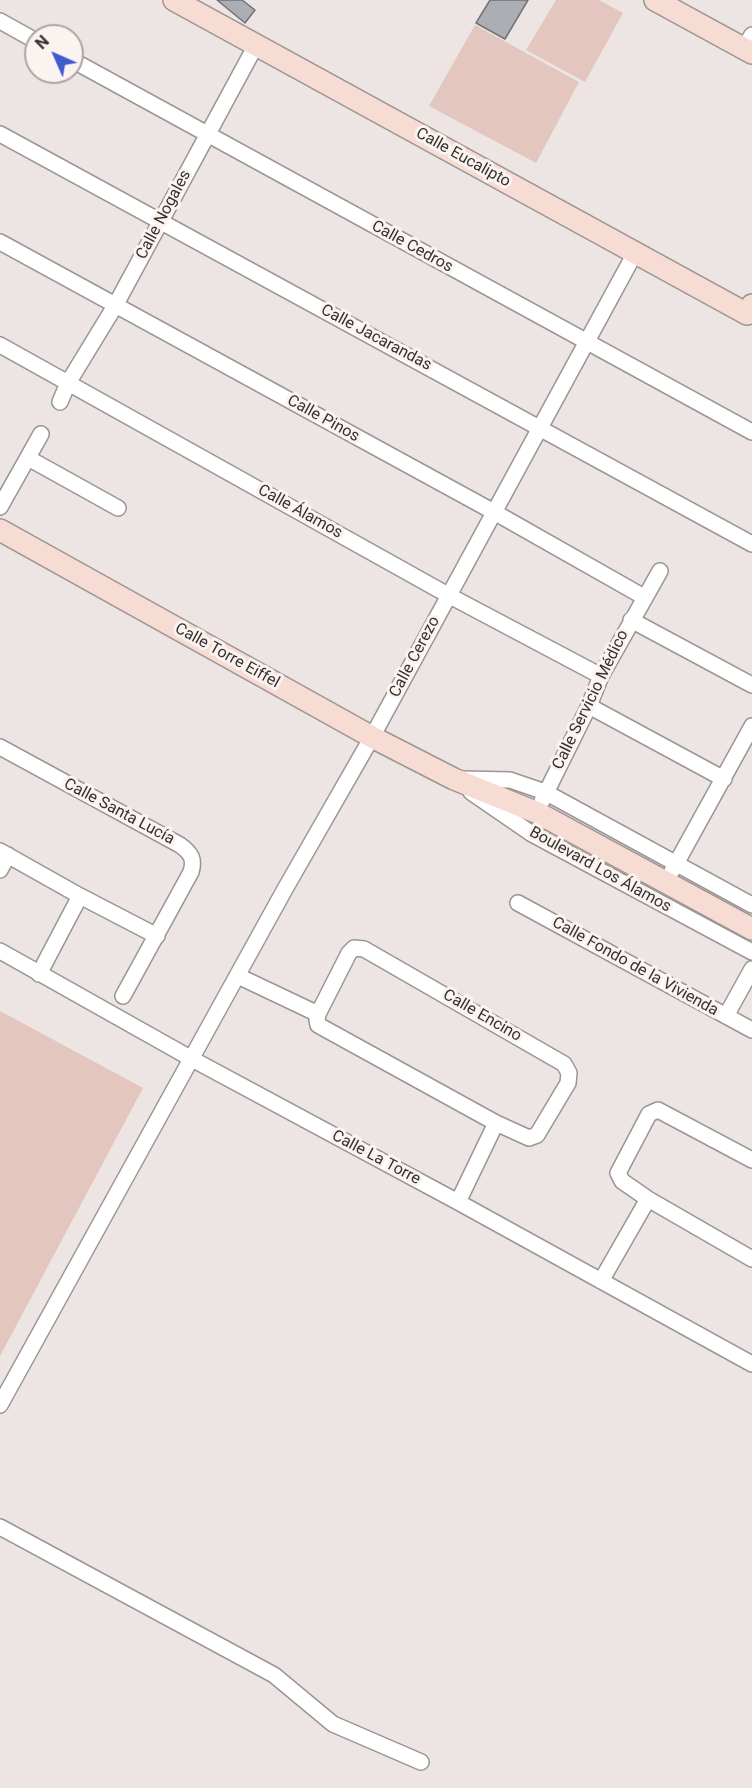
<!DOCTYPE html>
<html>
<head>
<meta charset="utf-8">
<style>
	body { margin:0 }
	#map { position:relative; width:752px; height:1788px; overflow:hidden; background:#ede5e3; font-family:Roboto,sans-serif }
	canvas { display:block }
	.north { position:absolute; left:24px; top:24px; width:60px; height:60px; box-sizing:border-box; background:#faf3f0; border:2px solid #aba5a3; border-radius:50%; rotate:315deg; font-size:16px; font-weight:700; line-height:24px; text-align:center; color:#343130 }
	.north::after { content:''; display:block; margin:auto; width:21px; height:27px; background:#405bce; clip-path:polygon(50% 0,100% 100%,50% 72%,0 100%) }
</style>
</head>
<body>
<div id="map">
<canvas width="752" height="1788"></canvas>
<div class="north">N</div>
</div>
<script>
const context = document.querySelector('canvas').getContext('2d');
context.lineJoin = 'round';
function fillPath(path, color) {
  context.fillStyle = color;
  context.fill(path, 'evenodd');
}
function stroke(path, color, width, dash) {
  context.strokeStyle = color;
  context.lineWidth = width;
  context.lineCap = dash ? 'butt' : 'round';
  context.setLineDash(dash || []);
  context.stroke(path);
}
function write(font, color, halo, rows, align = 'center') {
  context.font = font + ' Roboto,sans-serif';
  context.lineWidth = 6;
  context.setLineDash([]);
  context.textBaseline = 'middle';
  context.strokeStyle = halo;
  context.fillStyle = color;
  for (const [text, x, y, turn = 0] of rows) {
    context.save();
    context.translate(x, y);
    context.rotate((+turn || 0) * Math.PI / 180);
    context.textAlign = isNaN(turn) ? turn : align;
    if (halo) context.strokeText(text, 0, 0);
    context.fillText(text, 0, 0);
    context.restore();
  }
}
fillPath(new Path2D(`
	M556,0h43l24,13 -38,69 -59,-32z
	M475,25l104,57 -43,81 -107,-57z
	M0,1011l143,77 -143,268z`), '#e3c6bd');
const building = new Path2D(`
	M217,0h25l13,10 -10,13z
	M490,0h38l-23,39 -29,-16z`);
fillPath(building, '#acaeb4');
stroke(building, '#707378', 1.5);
const street = new Path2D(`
	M0,21l36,20
	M744,48l8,-13
	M72,60l680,372
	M0,134l752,410
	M0,242l494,270 150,85
	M0,345l448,250 153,81
	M60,402l8,-19 47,-77 141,-261
	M28,458l90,50
	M0,507l41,-73
	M631,620l121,65
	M589,706l135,73
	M0,747l180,98c11,8 15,14 11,27l-68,124
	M462,779l48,1 35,12 207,113
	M471,792l61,42 220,118
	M542,801l47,-95 12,-30 59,-105
	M0,851l80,45 77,40
	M0,870l8,-15
	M672,871l80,-145
	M518,903l234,127
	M354,948l10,1 200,115 5,9 -1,10 -31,52 -8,3 -33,-15 -178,-98 -1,-5 1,-6 31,-61z
	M0,951l192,108 266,143 294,162
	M39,974l41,-78
	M238,976l80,38
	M726,1016l26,-47
	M752,1160l-94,-50 -9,4 -31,59 4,8 26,18 104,60
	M458,1202l38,-79
	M601,1281l47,-82
	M0,1405l285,-516 87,-152 263,-484
	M0,1527l274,148 59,49 88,38`);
const secondary = new Path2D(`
	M174,0l573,314 5,-9
	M655,0l97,53
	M0,530l372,207 82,42 84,34 214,116`);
stroke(street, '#9c9593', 18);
stroke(secondary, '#9c9593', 24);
stroke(street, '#fff', 15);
stroke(secondary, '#f7dcd4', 21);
write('16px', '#343130', '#faf3f0', [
	["Calle Eucalipto",463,158,29],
	["Calle Nogales",164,215,-62],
	["Calle Cedros",412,247,29],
	["Calle Jacarandas",376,338,28],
	["Calle Pinos",323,419,29],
	["Calle Álamos",300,512,29],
	["Calle Torre Eiffel",227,656,29],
	["Calle Cerezo",415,657,-62],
	["Calle Servicio Médico",591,700,-64],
	["Calle Santa Lucía",119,812,28],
	["Boulevard Los Álamos",600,870,29],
	["Calle Fondo de la Vivienda",635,967,29],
	["Calle Encino",482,1016,30],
	["Calle La Torre",376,1158,28]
]);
</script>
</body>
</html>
